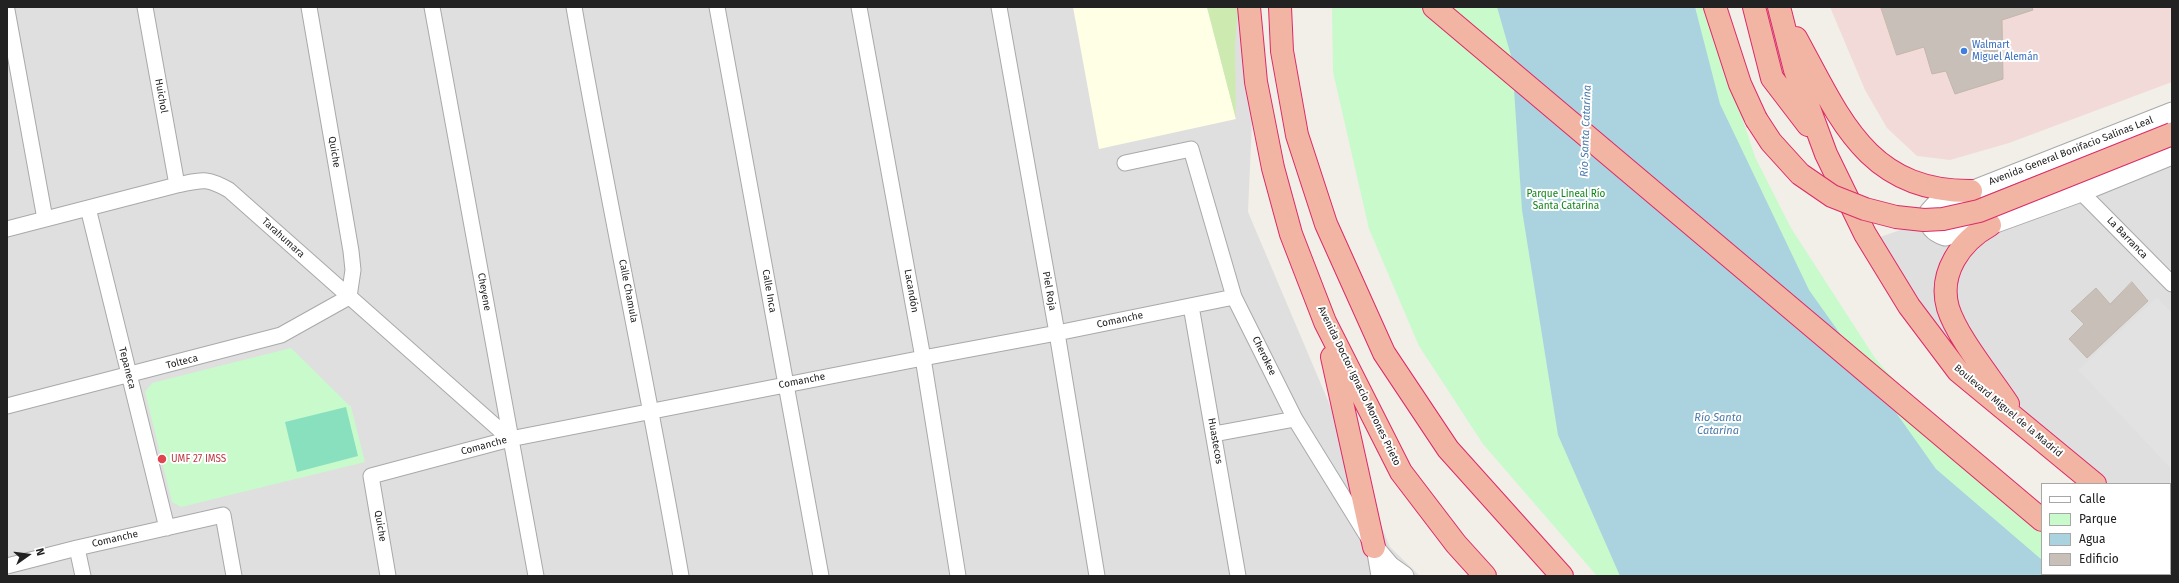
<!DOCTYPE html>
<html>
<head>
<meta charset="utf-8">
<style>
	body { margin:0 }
	#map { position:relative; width:2179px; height:583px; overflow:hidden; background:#f2efe9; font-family:"Fira Sans",sans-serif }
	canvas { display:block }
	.frame { position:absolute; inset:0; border:8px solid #222; pointer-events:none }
	.legend { position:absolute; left:2041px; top:483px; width:130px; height:92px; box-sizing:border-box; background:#fff; border:1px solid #a7a7a7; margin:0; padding:5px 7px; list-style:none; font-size:12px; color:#222 }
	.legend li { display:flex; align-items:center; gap:8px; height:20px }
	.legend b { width:20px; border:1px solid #a7a7a7 }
	.north { position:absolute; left:8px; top:535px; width:40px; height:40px; -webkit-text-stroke:3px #fff; paint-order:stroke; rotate:76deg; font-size:11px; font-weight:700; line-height:16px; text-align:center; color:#222 }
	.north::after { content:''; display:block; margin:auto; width:14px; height:18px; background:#222; clip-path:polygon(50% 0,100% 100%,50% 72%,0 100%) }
</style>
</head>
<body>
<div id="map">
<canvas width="2179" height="583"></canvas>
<div class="frame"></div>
<ul class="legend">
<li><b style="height:5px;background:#fff"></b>Calle</li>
<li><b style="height:11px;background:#c8facc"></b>Parque</li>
<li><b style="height:11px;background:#aad3df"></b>Agua</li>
<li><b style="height:11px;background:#c7bfb8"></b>Edificio</li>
</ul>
<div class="north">N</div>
</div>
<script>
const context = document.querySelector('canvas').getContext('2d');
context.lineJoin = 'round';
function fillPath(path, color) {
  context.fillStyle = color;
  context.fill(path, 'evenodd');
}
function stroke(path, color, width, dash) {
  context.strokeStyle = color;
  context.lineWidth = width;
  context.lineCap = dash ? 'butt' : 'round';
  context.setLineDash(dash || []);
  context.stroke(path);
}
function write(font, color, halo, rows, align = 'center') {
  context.font = font + ' "Fira Sans",sans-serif';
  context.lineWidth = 4;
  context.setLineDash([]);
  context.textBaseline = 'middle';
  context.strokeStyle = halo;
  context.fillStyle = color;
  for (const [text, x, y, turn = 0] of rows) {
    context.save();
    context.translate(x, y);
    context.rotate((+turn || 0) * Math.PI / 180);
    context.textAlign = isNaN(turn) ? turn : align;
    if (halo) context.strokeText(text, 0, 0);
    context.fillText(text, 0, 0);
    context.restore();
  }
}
fillPath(new Path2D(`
	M7,7h1250l-9,205 142,335 30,29h-1413z
	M2172,136v426l-2,-2v-76h-76l-237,-239z`), '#e0dfdf');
fillPath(new Path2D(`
	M1830,7h342v75l-163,61 -59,17 -33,-4 -30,-28 -22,-38z`), '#f2dad9');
fillPath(new Path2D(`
	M1073,7h134l29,112 -137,30z`), '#ffffe5');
fillPath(new Path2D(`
	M1207,7h31l-3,38 1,74z`), '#cdebb0');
fillPath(new Path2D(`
	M1332,7h378l10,43 35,107 36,71 84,130 107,122 60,53v41h47l2,2h-494l-114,-132 -64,-98 -50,-117 -36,-157z
	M291,348l60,59 14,55 -184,45 -9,-5 -27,-110 7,-9z`), '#c8facc');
fillPath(new Path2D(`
	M346,407l12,49 -61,16 -12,-50z`), '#88e0be');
fillPath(new Path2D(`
	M2157,297l15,16v157l-94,-100z`), '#e2e2e2');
fillPath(new Path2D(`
	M1497,7h198l25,97 89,186 127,179 106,91v14h16l3,2h-441l-62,-141 -36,-225 -10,-151z`), '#aad3df');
const building = new Path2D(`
	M1881,7h151l1,3 -31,10 1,59 -48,15 -9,-23 -14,3 -8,-27 -27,8z
	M2132,282l16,19 -61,57 -18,-19 15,-15 -13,-13 25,-23 14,16z`);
fillPath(building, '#c7bfb8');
stroke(building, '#c4b6ab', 1);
const minor = new Path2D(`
	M145,7l32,178
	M432,7l104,569
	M574,7c33,190 74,379 107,569
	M717,7l104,569
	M859,7l64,351 35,218
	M999,7l58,326 40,243
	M7,10l38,209
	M1125,163l66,-14 43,148 61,122 79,128 5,29
	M2081,192l91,92
	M88,208l79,320
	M7,229l170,-44c25,-5 29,-8 52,5l281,249
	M1191,306l47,270
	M7,406l274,-71 68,-38 4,-27 -2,-19 -42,-244
	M1214,434l81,-15
	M77,548l6,28
	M7,566l70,-18 146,-33 11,61
	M388,576l-17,-100 139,-37 413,-81 134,-25 177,-36`);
const tertiary = new Path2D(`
	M2172,112l-201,79 -33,11 -9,10c-2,13 4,20 16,24l45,-11 91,-33 91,-37
	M1374,547l16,19 14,10`);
const trunk = new Path2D(`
	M1249,7l7,75 17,86 18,66 34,88 76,150 55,72 29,32
	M1280,7l2,44 15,84 29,89 58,129 64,96 114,127
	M1434,7l608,513
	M1715,7l25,77 16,35
	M1754,7l18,71 36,47
	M1779,7l16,63 31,84 39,80 44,72 49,65 137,113
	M1796,38c43,78 70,154 175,153
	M1990,225c-29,16 -52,48 -42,83 9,29 43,70 60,96
	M1332,357l42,190
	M2170,546l2,2
	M2105,574l2,2`);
stroke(minor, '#a9a9a9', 17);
stroke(tertiary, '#a9a9a9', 21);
stroke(trunk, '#dc2a67', 24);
stroke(minor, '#fff', 15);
stroke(tertiary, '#fff', 19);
stroke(trunk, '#f2b4a3', 22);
const trunkBridge = new Path2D(`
	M1756,119l15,23 29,32 32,22 33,13 31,8 28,3 19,-1 36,-8 193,-77`);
stroke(trunkBridge, '#dc2a67', 24, []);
stroke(trunkBridge, '#f2b4a3', 22);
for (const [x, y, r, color] of [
	[1964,51,4,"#3f7fe0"],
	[162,459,5,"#e0444e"]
]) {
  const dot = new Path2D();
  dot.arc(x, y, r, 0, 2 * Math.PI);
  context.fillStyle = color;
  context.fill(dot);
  stroke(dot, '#fff', 1.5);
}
write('10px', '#366cbe', '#fff', [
	["Walmart",1972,45],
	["Miguel Alemán",1972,57]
], 'left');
write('10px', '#222', '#fff', [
	["Huichol",161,96,80],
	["Avenida General Bonifacio Salinas Leal",2071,151,-21],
	["Quiche",334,152,80],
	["Tarahumara",283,238,42],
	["La Barranca",2127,238,46],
	["Calle Chamula",628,291,79],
	["Calle Inca",769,291,80],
	["Lacandón",911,291,80],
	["Piel Roja",1049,291,80],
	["Cheyene",484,292,80],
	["Comanche",1120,320,-12],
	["Cherokee",1264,356,64],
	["Tolteca",182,362,-14],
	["Tepaneca",127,368,76],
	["Comanche",802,381,-11],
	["Avenida Doctor Ignacio Morones Prieto",1359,386,64],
	["Boulevard Miguel de la Madrid",2008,411,40],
	["Huastecos",1215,441,80],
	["Comanche",484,446,-15],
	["Quiche",380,526,80],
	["Comanche",115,539,-13]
]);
write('10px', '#0c8416', '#fff', [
	["Parque Lineal Río",1566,194],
	["Santa Catarina",1566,206]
]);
write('10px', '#be3a42', '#fff', [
	["UMF 27 IMSS",171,459]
], 'left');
write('italic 11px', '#4a7aab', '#fff', [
	["Río Santa Catarina",1586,131,-88],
	["Río Santa",1718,418],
	["Catarina",1718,431]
]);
</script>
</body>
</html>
